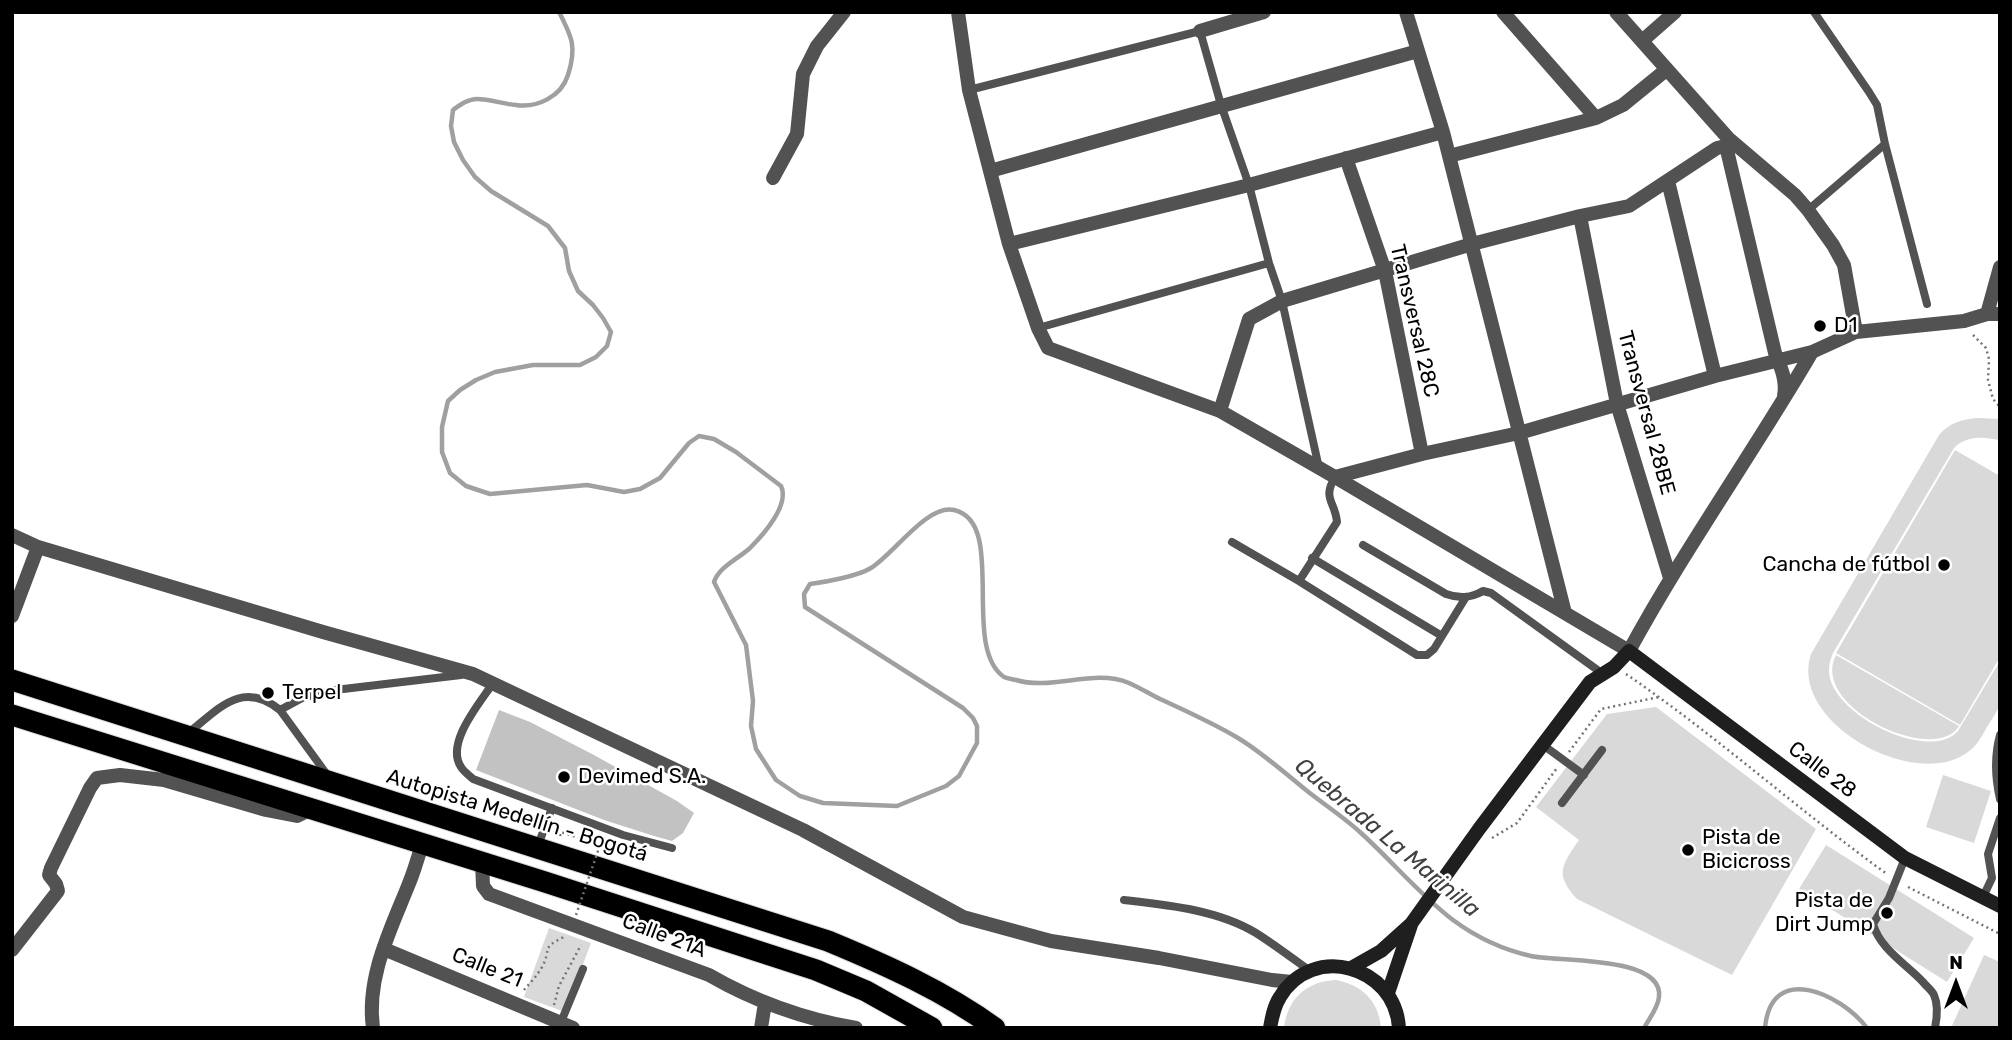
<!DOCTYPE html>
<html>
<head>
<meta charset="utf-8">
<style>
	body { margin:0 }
	#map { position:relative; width:2012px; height:1040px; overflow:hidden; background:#fff; font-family:Rubik,sans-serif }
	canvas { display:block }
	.frame { position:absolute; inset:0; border:14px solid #000; pointer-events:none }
	.north { position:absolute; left:1921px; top:949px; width:70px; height:70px; -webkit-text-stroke:5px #fff; paint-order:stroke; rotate:0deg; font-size:19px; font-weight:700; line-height:28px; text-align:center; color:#000 }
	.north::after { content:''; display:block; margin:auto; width:24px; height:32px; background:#000; clip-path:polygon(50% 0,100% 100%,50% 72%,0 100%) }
</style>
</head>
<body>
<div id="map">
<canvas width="2012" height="1040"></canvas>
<div class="frame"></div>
<div class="north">N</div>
</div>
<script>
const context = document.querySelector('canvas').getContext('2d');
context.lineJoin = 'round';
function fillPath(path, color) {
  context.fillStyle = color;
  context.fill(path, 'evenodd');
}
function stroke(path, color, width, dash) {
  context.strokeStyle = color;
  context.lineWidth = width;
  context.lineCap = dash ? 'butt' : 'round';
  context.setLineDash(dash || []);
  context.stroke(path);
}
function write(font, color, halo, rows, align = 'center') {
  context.font = font + ' Rubik,sans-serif';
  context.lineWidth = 5;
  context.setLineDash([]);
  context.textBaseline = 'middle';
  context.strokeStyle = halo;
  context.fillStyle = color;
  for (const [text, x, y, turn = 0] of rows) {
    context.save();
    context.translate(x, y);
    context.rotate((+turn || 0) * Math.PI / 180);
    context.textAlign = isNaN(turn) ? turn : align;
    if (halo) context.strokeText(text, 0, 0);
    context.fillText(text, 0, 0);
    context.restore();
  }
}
fillPath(new Path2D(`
	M1978,418l22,1v21c-17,-3 -33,-5 -46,8l-121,205c-2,5 -4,11 -4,16 -2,44 100,95 129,62l42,-70c0,13 3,30 0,42 -2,8 -9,17 -13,24 -5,9 -10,19 -19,25 -53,40 -180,-30 -157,-98l128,-219c10,-12 23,-16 39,-17z
	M1955,450l45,26v181l-40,68 -124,-72z
	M1836,655l123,71c-24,40 -150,-19 -123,-71z
	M1656,707l160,122 -84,146 -155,-76c-23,-25 -15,-34 2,-59l-43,-33 71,-93z
	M1943,775l48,16 -17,52 -48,-16z
	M1826,845l148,93 -27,44 -148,-93z
	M549,928l42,15 -26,69 -41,-15z
	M1984,955l16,7v66h-49z
	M1336,980c26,5 43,21 45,48h-97c3,-29 23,-47 52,-48z`), '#d9d9d9');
stroke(new Path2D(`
	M559,12c13,25 18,35 9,63 -7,22 -31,33 -52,30 -13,-1 -26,-6 -39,-6 -9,0 -17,6 -24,11l-2,16 3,16 9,18 12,17 16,14 57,35 17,22 4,23 9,20 15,14 10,13 8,14 -4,14 -11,11 -16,8h-47l-38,7 -19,8 -16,10 -12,11 -6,26v25l8,21 16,13 24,8 97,-9 37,7 16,-3 20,-11 29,-35 10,-7 15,3 22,13 45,34c9,19 -18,49 -31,62 -12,11 -31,19 -36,34l32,63 7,56 -2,25 5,23 20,31 24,16 23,7 74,3 49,-20 13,-10 18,-33v-17l-4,-8 -10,-10 -158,-101 -1,-13 6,-10c16,-2 48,-8 61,-16 23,-14 56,-64 83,-58 54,12 6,137 50,167 4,2 8,2 12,3 37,11 77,-12 113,3 11,5 21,11 31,16 26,12 53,24 78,39 25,15 49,37 73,56 17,13 35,25 50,39 31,28 59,62 92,87 23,17 51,30 78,36 25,6 133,-1 128,41 -1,11 -10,22 -15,31
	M1765,1028c6,-67 76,-34 102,0`), '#a0a0a0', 4.5);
fillPath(new Path2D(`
	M499,710l31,12 62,32 85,47 17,12 -11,20 -11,8 -18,-5 -50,-16 -128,-50z`), '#c2c2c2');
const highway = new Path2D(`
	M12,680l816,261c58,24 116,50 167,87
	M12,715l533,167 271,88 50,21 66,37`);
stroke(highway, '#dbdbdb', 23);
stroke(new Path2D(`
	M1973,335l13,13 3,11 -1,21 5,19 7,8
	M1626,674c91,62 172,136 261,200
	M1569,752l32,-43 58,-12
	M560,836l1,-4 39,13
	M1492,838l25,-15 40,-55
	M1908,887l92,47
	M524,990c6,-7 13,-14 18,-23 10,-18 -2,-19 22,-30
	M554,1005l5,-19 22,-41`), '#747474', 2.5, [2, 3.5]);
stroke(new Path2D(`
	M1814,12l55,80 8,13 8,39 42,160
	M969,90l231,-59 21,74 28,80 20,78 13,38 37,167
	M1808,210l77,-66
	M1038,328l231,-65
	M1232,542l67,39 118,74h10l7,-6 32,-52
	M1363,545l83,49c14,5 25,4 37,-3l8,2 112,81
	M1312,558l130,78
	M1299,581l38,-59c-2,-21 -15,-23 -2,-45
	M493,683c-13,20 -48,60 -32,84 3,5 8,8 12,12l150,56 49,13
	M280,710l24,-13 31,-7 126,-15
	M187,734c31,-24 54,-55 93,-24l48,66
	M2000,735c-6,22 -5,42 0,64
	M1543,745l41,30
	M1562,803l40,-53
	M537,848l15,-40
	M1905,858l-16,40 -16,26c7,25 33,40 50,58 3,4 9,8 11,13 4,9 3,23 1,33
	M1983,897l9,-19 -4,-24 12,-36
	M1124,900c44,5 94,10 132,33 19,12 36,25 54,38
	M561,1022l22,-53`), '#525252', 8);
stroke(new Path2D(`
	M958,12l11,78 40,154 29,84 10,20 172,63 115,66 294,174c56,-103 124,-198 183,-299
	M1406,12l37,120 122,481
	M1503,12l93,106
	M1616,12l112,126 67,57 13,15 25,35 11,20 12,67
	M1200,31l64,-19
	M1642,41l33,-29
	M1726,146l49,207c6,14 12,28 9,43
	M1449,156l147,-38 27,-13 43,-35
	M1346,158l39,113 37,183
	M990,171l428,-120
	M773,178l24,-44 6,-60 14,-28 27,-34
	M1668,181l47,195
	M1580,216l37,188 53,174
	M1009,244l240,-59 194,-53
	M1987,314l13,-47
	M1220,411l29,-92 33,-18 190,-57 108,-28 49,-10 88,-58 9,-2 2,-8
	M1335,477l87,-23 97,-21 196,-57 97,-24 44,-20 108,-11 23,-7h13
	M12,535l26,12 285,85 150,42 330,156 160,87 88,24 108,17 113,22 20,2
	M12,616l26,-69
	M482,862l1,24 6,8 220,81c45,26 95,44 147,53
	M384,949l189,79
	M12,950l46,-59 -2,-7 -7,-9 2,-7 39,-80 7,-10 23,-3 44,5 102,30 31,6 14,-7
	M373,1028c-7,-50 17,-97 35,-142 6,-14 10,-28 14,-42
	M761,1028l4,-25`), '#525252', 14);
stroke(new Path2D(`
	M1351,968l30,-17 30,-27 68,-95 111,-147 24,-15 15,-16 276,207 95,48
	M1388,993l23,-68
	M1270,1028c2,-11 4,-22 10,-31 32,-54 115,-32 119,31`), '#1f1f1f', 14);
stroke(highway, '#000', 21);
stroke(new Path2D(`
	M576,915l24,-70`), '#747474', 2.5, [2, 3.5]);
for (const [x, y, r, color] of [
	[1820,326,7,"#000"],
	[1944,565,7,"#000"],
	[268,693,7,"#000"],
	[564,777,7,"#000"],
	[1688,850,7,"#000"],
	[1887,913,7,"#000"]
]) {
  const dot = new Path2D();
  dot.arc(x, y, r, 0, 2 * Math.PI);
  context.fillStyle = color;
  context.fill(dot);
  stroke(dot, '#fff', 2.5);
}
write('21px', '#000', '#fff', [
	["Transversal 28C",1414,321,77],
	["Transversal 28BE",1646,413,75],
	["Calle 28",1822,770,37],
	["Autopista Medellín - Bogotá",517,816,17],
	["Calle 21A",664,936,21],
	["Calle 21",487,968,22]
]);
write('21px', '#000', '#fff', [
	["D1",1834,326],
	["Cancha de fútbol",1930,565,"right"],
	["Terpel",282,693],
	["Devimed S.A.",578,777],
	["Pista de",1702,838],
	["Bicicross",1702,862],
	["Pista de",1873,901,"right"],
	["Dirt Jump",1873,925,"right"]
], 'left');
write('italic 23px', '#414141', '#fff', [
	["Quebrada La Marinilla",1387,838,40]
]);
</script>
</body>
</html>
